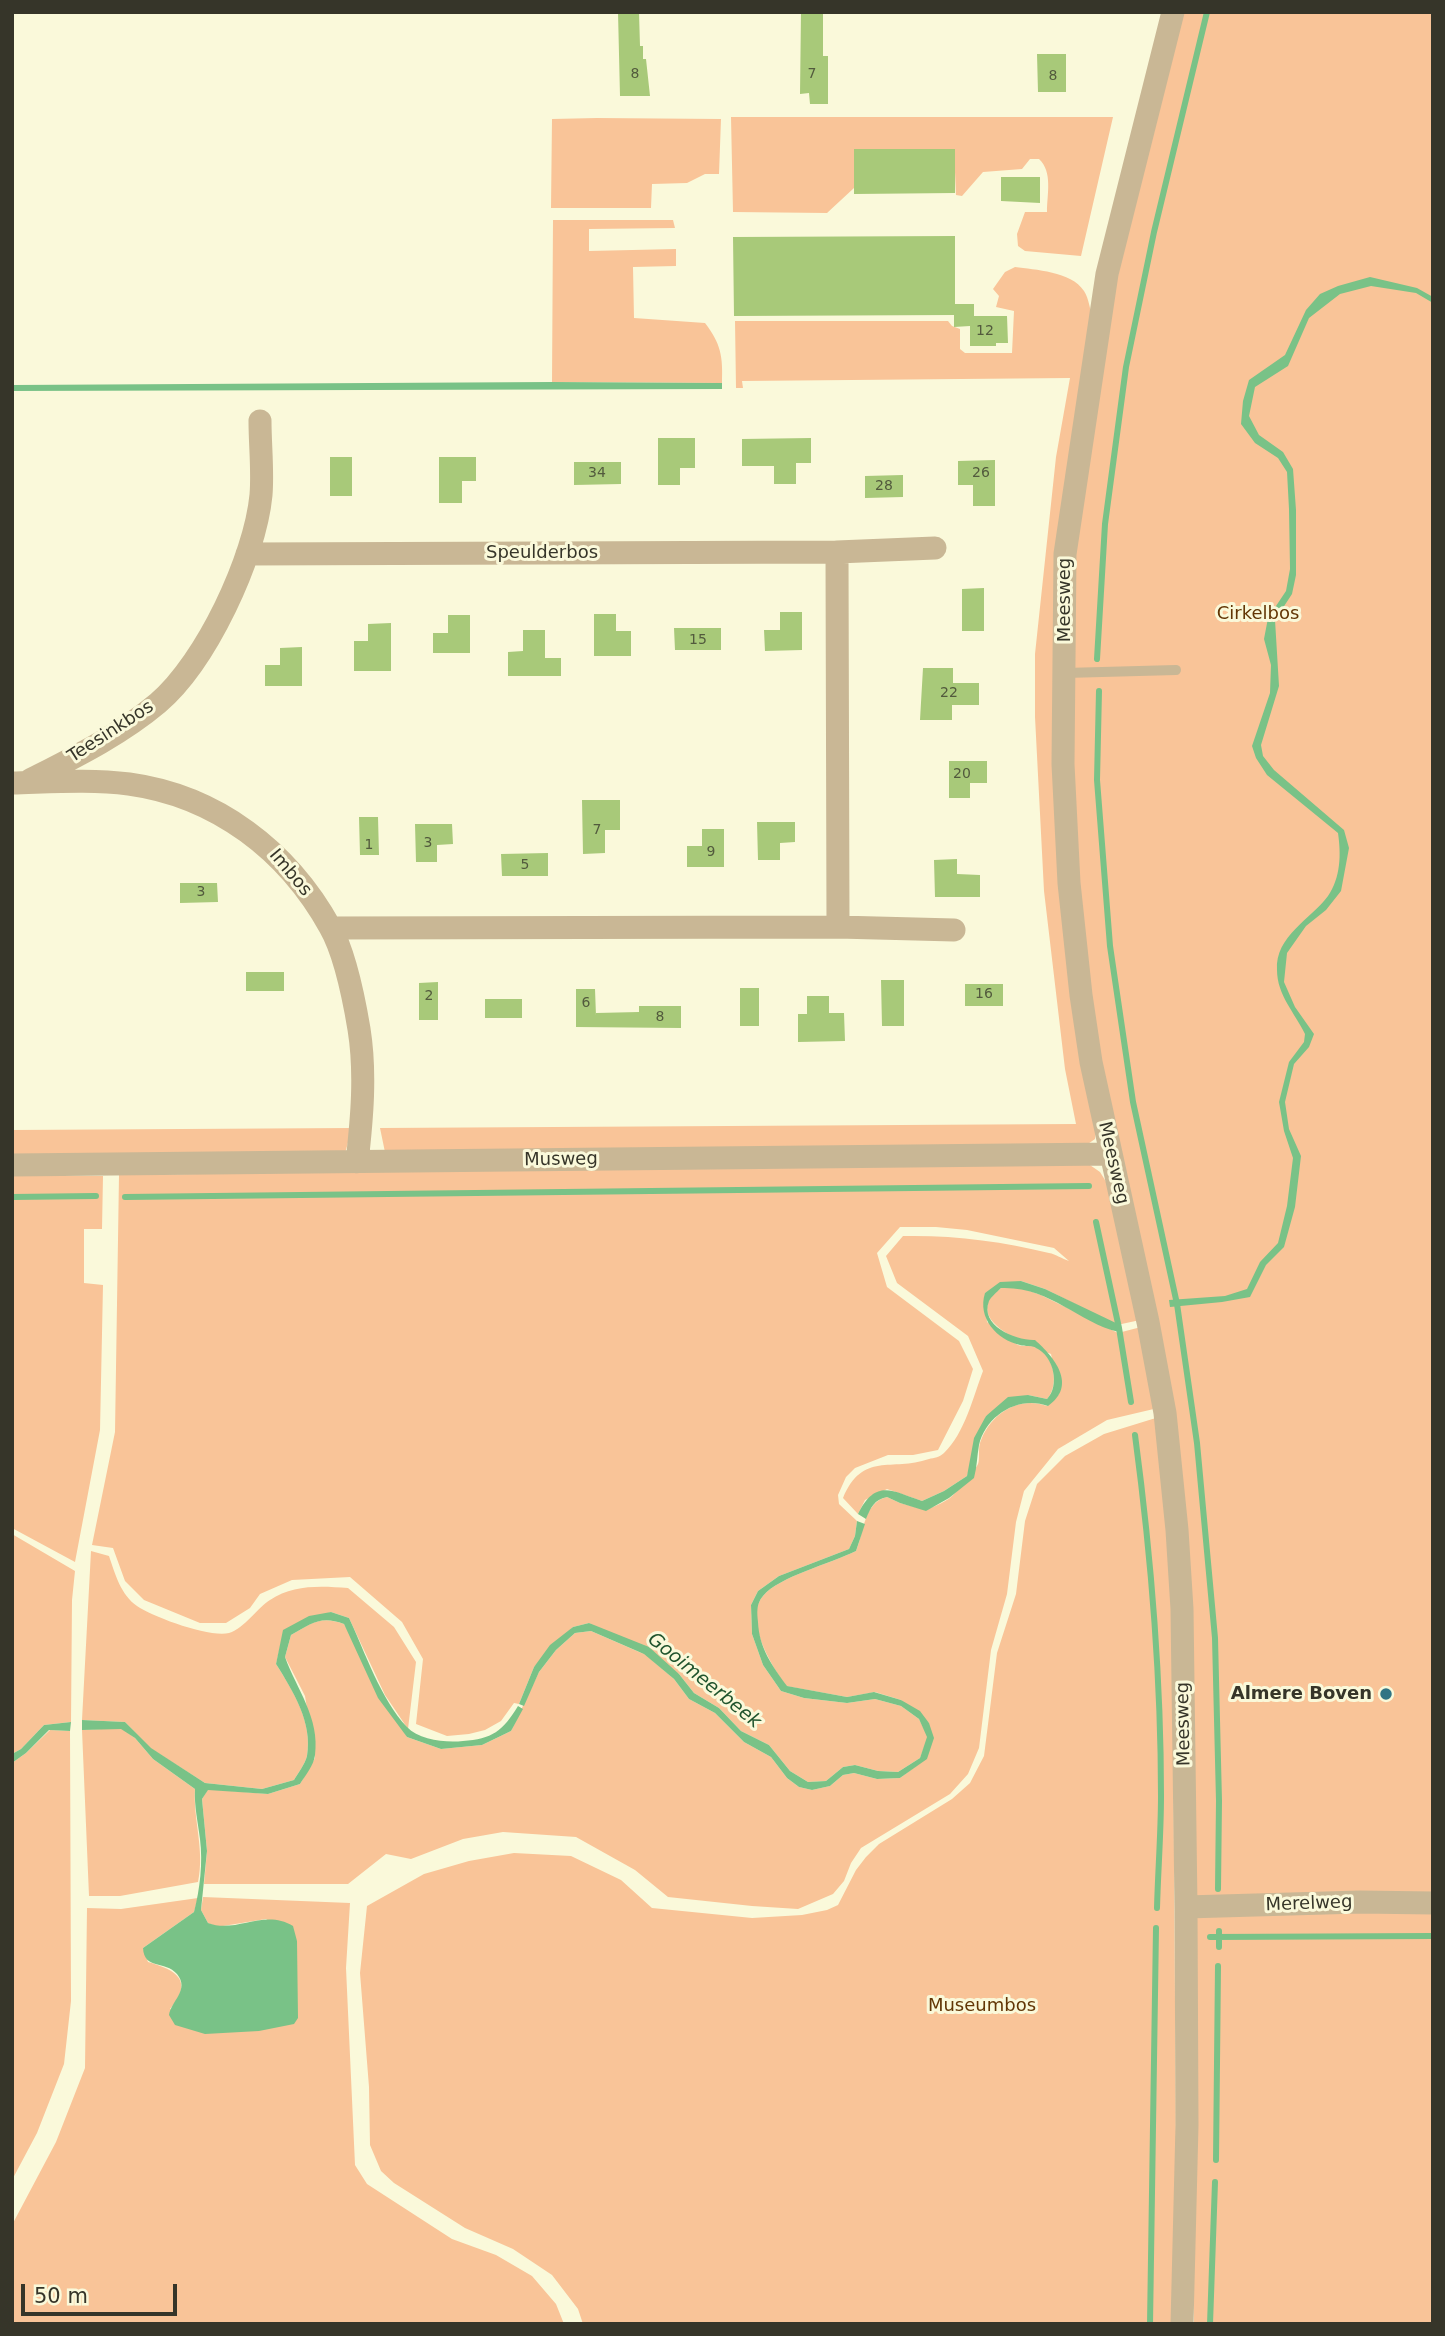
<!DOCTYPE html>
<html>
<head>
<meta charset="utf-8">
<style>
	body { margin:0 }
	#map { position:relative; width:1445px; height:2336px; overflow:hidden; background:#faf9da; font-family:"DejaVu Sans",sans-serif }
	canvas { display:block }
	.frame { position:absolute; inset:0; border:14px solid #363529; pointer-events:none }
	.scale { position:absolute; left:21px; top:2284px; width:156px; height:32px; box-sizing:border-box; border:4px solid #363529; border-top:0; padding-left:9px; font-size:21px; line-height:24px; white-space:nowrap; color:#363529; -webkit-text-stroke:5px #faf9da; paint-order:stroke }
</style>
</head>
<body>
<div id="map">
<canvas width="1445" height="2336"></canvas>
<div class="frame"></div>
<div class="scale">50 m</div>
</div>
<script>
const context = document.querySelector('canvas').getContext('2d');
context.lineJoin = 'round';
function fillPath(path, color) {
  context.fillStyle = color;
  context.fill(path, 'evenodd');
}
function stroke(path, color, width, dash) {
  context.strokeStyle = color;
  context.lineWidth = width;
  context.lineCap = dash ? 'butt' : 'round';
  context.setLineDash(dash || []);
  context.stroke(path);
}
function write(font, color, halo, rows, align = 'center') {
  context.font = font + ' "DejaVu Sans",sans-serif';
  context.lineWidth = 6;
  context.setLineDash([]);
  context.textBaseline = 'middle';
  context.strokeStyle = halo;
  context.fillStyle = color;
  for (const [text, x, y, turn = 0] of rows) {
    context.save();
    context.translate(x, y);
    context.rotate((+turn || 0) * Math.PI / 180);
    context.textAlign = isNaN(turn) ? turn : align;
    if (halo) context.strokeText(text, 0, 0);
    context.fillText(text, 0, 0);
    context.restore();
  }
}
fillPath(new Path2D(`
	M1179,12h254v2312h-239l-11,-799 -86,-479 -21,-163 -5,-96 2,-211 30,-236z
	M731,117h382l-32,139 -56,-5 -7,-5 -1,-12 8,-22h22c0,-18 6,-40 -8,-53h-9l-8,10 -39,3 -21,24 -6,-1 -2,-46h-100v39l-27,25 -94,-1z
	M597,118l124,1 -2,55h-14l-18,9 -35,1 -1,24h-100l1,-89z
	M553,220h120l2,8 -86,1v22l87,-2v17l-43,1 1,51 71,5c16,21 18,33 17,60l-170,-1z
	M1015,267c20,3 56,4 69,24 5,8 6,18 8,27l-35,353 39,458 -1,10 -13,9 -696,9 -6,-29 696,-4 -11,-55 -21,-178 -9,-174v-63l21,-197 14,-79 -328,3 1,7h-7l-1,-67h213l4,5 8,3v20l5,4h47l2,-42 -18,-4 3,-11 -6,-7 12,-17z
	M352,1128l-8,29 -332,1v-28z
	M1087,1163l13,9 10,16 30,132 -23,5 -72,-36 -24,-8 -36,12 2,29c10,7 21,18 31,23 5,2 12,0 17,2 19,7 25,38 12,52l-19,-4 -42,21 -19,60 -23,15 -22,10 -35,-12 -22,11 -7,14 -15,-16c20,-47 48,-26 86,-39 5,-1 11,-2 15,-6 21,-20 29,-56 39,-82l-15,-35 -71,-53 -11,-27 17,-20c50,-1 98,5 146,17 7,1 13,6 20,8l-15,-13 -87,-18 -31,-3h-36l-23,26 10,34 72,54 14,28 -10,32 -25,49 -25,5h-25l-33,13 -9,9 -8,18 1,9 18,17 -2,15 -6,13 -70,27 -21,15 -7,14 1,29 11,31 18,26 23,7 43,5 28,-4 26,7 18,13 9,18 -8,21 -22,14 -20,-1 -23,-6 -12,2 -17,14 -18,1 -18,-11 -21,-26 -28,-14 -22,-23 -25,-15 -15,-19 -90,-51 -16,4 -39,40 -15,37 -5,-1 -13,18 -16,9 -16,4 -22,2 -31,-12 7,-65 -21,-37 -52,-45 -58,3 -32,14 -10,14 -24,15h-26l-56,-23 -19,-19 -12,-33 -21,-3 23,-113 4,-257z
	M12,1176h91l-1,53h-18v54l19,2 -3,145 -25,132 -63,-34z
	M1001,1288h20l20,7 77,38 23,-6 17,81 -51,12 -49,29 -34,42 -8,31 -9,72 -16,56 -12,98 -11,26 -18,20 -89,54 -10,15 -7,18 -11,13 -35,15 -46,-3 -84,-9 -33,-27 -59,-33 -73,-5 -40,7 -52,20 -25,-5 -38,30h-144l3,-33 -5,-52 6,-10 60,5 32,-10 15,-26 -10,-62 -20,-39 6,-22c21,-12 29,-20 53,-11l63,113 34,12 41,-4 29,-14 28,-59 17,-22 19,-17 16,-2 55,24 28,24 15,20 26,14 29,29 27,15 16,21 12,9 13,3 18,-4 13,-11 11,-2 23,6 23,-1 27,-20 2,-35 -28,-23 -26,-8 -28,5 -61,-11c-14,-20 -43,-66 -23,-90 15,-19 69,-33 93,-45 8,-19 8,-49 31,-54l13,6 26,7c7,-3 17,-7 24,-12 6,-5 25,-27 28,-34 2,-6 0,-14 2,-21 9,-28 38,-48 67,-37l12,-12 -8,-40c-17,-8 -75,-26 -62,-54 2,-4 9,-9 12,-12z
	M1159,1417l13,152 4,572 -3,183h-590l-5,-15 -26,-34 -39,-26 -48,-21 -71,-45 -13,-12 -11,-26 -1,-58 -9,-114 7,-67 57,-32 45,-13 45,-8 57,3 50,24 31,28 100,10 50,-3 25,-5 11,-5 18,-35 10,-13 13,-13 73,-45 18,-16 14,-27 13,-103 19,-59 9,-73 12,-37 28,-28 39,-22z
	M12,1534l63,37 -3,29 -1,122 -27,3 -23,24 -9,5z
	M91,1551l18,5c6,18 12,39 28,50 16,11 73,32 92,27 16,-5 29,-26 41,-33 23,-16 52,-14 78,-12l46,39 22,35 -8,67 -23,-34 -36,-77 -18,-6 -47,18 -8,34c17,27 37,58 31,92 -2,8 -9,17 -13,24l-32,9 -57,-6 -55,-35 -25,-26 -43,-2z
	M121,1728l14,10 18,21 42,30c-2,31 10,61 3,93l-78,14h-31l-7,-166z
	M50,1730l20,1 1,270 -7,63 -27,69 -25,47v-417l14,-10z
	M203,1897l147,6 -4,65 9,197 12,19 85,55 44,16 36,21 24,28 8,20h-552v-99l44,-83 29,-74 2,-160 34,1 77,-11 -4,14 -51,36 5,14c29,8 46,19 22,47l73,22h16l38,-38v-52l-31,-22 -49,8 -9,-4 -7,-13z`), '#f9c498');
fillPath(new Path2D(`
	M1370,277l47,11 16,9v6l-17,-10 -45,-7 -31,8 -31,24 -21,48 -33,21 -6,29 10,19 24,17 10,17 3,41v65l-4,19 -17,26 4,66 -18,59 2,11 11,14 70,60 5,18 -8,43 -15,19 -20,16 -19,27 -3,29 11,25 19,27 -5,13 -15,17 -9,38 4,27 12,27 -6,51 -11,40 -18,18 -16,32 -28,5 -52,5 -1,-7 56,-4 22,-7 13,-27 18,-19 9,-37 6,-48 -9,-27 -5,-29 10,-40 15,-20 1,-8c-10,-21 -28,-39 -28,-64 -2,-34 34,-51 51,-74 13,-19 13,-42 10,-63l-71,-58 -11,-17 -4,-12 18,-53 1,-28 -7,-26 4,-21 18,-27 4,-22 -1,-60 -2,-37 -9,-14 -23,-15 -14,-19 2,-23 6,-21 36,-25 21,-45 14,-16 18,-8z
	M552,382l170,1v6l-710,2v-6z
	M1021,1281l24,8 73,35 1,8c-42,-10 -69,-46 -118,-44 -4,4 -10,9 -12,13 -10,25 28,40 46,39 19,17 43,45 13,66 -29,-11 -62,9 -69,39 -2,11 -2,22 -5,33l-25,20 -23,13 -26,-8 -13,-6c-13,3 -16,10 -21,22l-8,-5c18,-36 34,-23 64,-13l22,-10 23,-15 7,-38 12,-22 22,-19 20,-2 19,4c13,-13 7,-43 -11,-51 -4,-3 -11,-1 -16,-3 -23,-5 -43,-27 -35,-52l15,-11z
	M857,1521l8,3 -9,27c-24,12 -78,26 -93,45 -7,8 -6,17 -5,26 1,25 14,44 29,64l60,11 27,-5 27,8 19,11 9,12 5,15 -7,21 -27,19 -23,1 -23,-6 -11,2 -13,11 -18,4 -13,-3 -12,-9 -16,-21 -27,-15 -29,-29 -26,-14 -15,-20 -30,-25 -53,-23 -16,2 -19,17 -17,22 -15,34 -5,-2 15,-37 16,-22 23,-18 16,-4 60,24 30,27 15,19 25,15 22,23 28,14 21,26 18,11 18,-1 17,-14 12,-2 23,6 20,1 22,-14 7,-21 -8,-18 -18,-13 -26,-7 -28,4 -43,-5 -23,-7 -18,-26 -11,-31 -1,-29 7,-14 21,-15 70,-27 6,-13z
	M331,1612l18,6c16,34 32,82 58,109 12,13 39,16 56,14 29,-2 40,-10 55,-35l5,3 -12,22 -29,14 -41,4 -34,-12 -29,-39 -34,-74c-23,-9 -32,-1 -53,11l-6,22c12,33 35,61 30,98 -1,10 -10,21 -15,29l-32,10 -60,-4 -6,9 5,52 -6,59 7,13c28,11 56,-15 85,3l4,15 1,77 -4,6 -35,7 -54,3 -30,-9 -6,-10c2,-14 21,-25 8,-41 -12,-14 -33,-4 -34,-26l51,-36c6,-23 9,-49 6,-73 -2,-17 -6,-33 -5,-50l-42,-30 -18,-21 -14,-9 -39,1v-10l43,2 26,26 54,35 57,6 32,-9c4,-7 11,-16 13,-24 6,-33 -14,-65 -31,-92l7,-34 26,-14z
	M71,1722l-1,9 -21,-1 -23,23 -14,10v-9l9,-5 23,-24z`), '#79c287');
stroke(new Path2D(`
	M1097,659l8,-135 21,-157 28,-135 53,-220
	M1099,691l-2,89 13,166 23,156 44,202 20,139 18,195 4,163 -1,88
	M12,1197l84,-1
	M125,1197l964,-11
	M1096,1222l23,106 12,74
	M1135,1435c16,120 26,240 26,361 0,37 -3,74 -4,112
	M1219,1931v16
	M1210,1937l223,-1
	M1216,2160l2,-194
	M1150,2324l6,-396
	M1210,2324l5,-142`), '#79c287', 6);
fillPath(new Path2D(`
	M618,12h21l1,34h3v13h3l4,37h-30z
	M801,12h22v44h5v48h-18l-1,-11 -9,1z
	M1037,54h29v38h-28z
	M854,149h101v44l-101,1z
	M1001,177h39v26l-39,-2z
	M955,236v68h19v12h33l1,27h-12v3h-26v-20l-16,1v-12l-220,1 -1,-79z
	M658,438h37v30h-15v17h-22z
	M811,438v25h-15v21h-22v-18h-32v-27z
	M330,457h22v39h-22z
	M439,457h37v24h-14v22h-23z
	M995,460v46h-22v-21h-15v-24z
	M574,462h47v22l-47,1z
	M903,475v22l-38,1v-22z
	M984,588v43h-22v-42z
	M780,612h22v38l-37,1 -1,-21h16z
	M594,614h22v17h15v25h-37z
	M448,615h22v38h-37v-20h15z
	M391,623v48h-37v-30h14v-17z
	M674,628h47v22h-46z
	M523,630h22v28h16v18h-53v-24l15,-1z
	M302,647v39h-37v-21h15v-17z
	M923,668h30v15h26v22h-27v15h-32z
	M949,761h38v22h-17v15h-21z
	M582,800h38v30h-15v23l-22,1z
	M359,817h19l1,38h-19z
	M757,822h38v20l-15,1v17h-22z
	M415,824h37l1,20 -16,1v17h-21z
	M702,829h22v38h-37v-21h15z
	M548,853v23h-46l-1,-22z
	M957,859v15l23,1v22h-45l-1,-37z
	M180,883h37l1,19 -38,1z
	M246,972h38v19h-38z
	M881,980h23v46h-22z
	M438,982v38h-19v-37z
	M965,984h38v22h-38z
	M740,988h19v38h-19z
	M576,989h19l1,27v-3l43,-1v-6h42v22l-105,-1z
	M807,996h22v17h15l1,28 -47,1v-28h9z
	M485,999h37v19h-37z`), '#a8c979');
stroke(new Path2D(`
	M1065,673l111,-3`), '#c9b795', 10);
stroke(new Path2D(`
	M1173,12l-66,262 -42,280 -2,210 6,119 12,112 10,67 57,260 17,91 12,117 5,79 4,298 1,218 -5,199
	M837,552l98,-4
	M247,554l590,-2 1,375 -506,1
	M30,780c45,-23 90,-45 128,-77 48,-41 97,-145 103,-208 2,-24 -1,-50 -1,-74
	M12,783c39,-1 79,-4 117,1 88,12 159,67 201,143 15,26 24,72 29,102 7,44 3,89 -2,133
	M838,927l116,3
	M12,1165l1098,-11
	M1186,1907l174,-5 73,1`), '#c9b795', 23);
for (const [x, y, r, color] of [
	[1386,1694,7,"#307484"]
]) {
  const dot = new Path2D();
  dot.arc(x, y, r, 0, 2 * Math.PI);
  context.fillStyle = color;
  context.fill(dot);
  stroke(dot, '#faf9da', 2.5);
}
write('14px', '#525a3d', null, [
	["8",635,74],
	["7",812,74],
	["8",1053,76],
	["12",985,331],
	["34",597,473],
	["26",981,473],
	["28",884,486],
	["15",698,640],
	["22",949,693],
	["20",962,774],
	["7",597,830],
	["3",428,843],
	["1",369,845],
	["9",711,852],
	["5",525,865],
	["3",201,892],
	["16",984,994],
	["2",429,996],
	["6",586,1003],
	["8",660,1017]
]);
write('18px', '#363529', '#faf9da', [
	["Speulderbos",542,553],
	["Meesweg",1065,600,-90],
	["Teesinkbos",111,732,-33],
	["Imbos",290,873,50],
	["Musweg",561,1160,-1],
	["Meesweg",1113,1163,77],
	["Meesweg",1184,1724,-91],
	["Merelweg",1309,1904,-2]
]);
write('18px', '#623605', '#faf9da', [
	["Cirkelbos",1258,614],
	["Museumbos",982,2006]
]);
write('bold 18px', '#363529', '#faf9da', [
	["Almere Boven",1372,1694]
], 'right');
write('italic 19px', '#20542d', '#faf9da', [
	["Gooimeerbeek",704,1681,39]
]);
</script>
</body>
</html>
